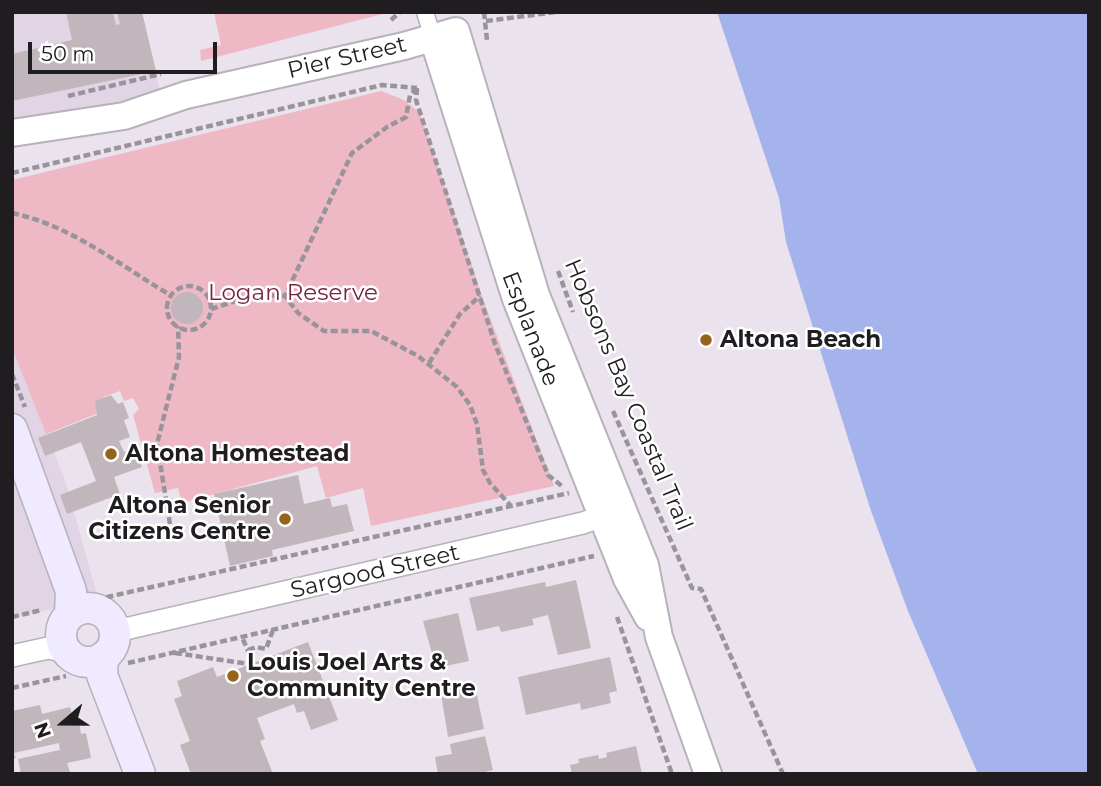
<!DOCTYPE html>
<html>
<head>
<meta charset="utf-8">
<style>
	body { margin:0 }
	#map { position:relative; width:1101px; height:786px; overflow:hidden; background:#eae2ec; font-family:Montserrat,sans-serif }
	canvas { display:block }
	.frame { position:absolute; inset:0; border:14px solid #1f1d20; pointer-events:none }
	.north { position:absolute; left:28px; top:688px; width:70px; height:70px; -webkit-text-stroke:5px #fff; paint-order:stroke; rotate:250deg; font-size:19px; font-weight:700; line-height:28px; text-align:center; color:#1f1d20 }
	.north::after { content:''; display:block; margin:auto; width:24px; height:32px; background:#1f1d20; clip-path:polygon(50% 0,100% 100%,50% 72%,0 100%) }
	.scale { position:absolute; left:28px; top:42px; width:189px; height:32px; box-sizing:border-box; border:4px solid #1f1d20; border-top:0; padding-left:9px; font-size:21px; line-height:24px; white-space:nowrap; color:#1f1d20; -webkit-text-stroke:5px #fff; paint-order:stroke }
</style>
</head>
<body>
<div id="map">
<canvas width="1101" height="786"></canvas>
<div class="frame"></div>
<div class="north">N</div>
<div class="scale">50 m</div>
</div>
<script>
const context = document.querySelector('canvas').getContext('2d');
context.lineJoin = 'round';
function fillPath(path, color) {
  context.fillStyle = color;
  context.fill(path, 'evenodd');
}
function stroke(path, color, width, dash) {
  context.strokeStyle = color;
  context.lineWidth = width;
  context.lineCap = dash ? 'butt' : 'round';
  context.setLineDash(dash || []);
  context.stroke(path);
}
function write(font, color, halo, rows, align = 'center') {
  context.font = font + ' Montserrat,sans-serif';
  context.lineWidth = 5;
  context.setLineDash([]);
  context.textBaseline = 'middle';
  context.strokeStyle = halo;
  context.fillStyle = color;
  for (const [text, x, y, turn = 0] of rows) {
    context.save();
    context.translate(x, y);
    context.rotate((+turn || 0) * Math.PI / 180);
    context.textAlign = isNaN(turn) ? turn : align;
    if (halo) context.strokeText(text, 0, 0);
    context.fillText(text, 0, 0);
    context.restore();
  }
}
fillPath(new Path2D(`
	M12,12h130l22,96 -152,40z
	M12,348l53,132 33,118 -86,20z`), '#e1d4e4');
fillPath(new Path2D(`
	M214,12h176l-189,49 -1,-11 21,-5z
	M381,91l23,9 16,13 64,189 70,184 -183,40 -8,-38 -37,10 -9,-32 -135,37 -4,-15 -23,5 -22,-78 6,-6 -6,-11 -9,3 -4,-10 -17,6 3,13 -60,24 -34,-86v-168z`), '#eeb8c5');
fillPath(new Path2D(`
	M717,12h372v762h-111l-70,-163 -37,-100 -85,-269 -7,-44z`), '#a5b3ec');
fillPath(new Path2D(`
	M66,12h47l3,13 4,-1 -3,-12h25l14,59 -144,30v-47l60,-14z
	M171 308a16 16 0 1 1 32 0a16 16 0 1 1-32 0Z
	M111,395l7,9 5,-2 6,16 -5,2 6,17 -11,4 5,11 11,-5 7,20 -28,10 6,17 -53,20 -7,-19 36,-14 -15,-39 -36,14 -7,-18 59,-23 -2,-14z
	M298,475l6,29 26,-6 2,9 15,-3 7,27 -82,19 1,6 -43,10 -16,-72z
	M576,580l15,68 -33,7 -10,-40 -16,4 2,6 -33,7 -2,-6 -22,5 -8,-33 76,-16 1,5z
	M458,613l11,48 -33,7 -13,-47z
	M308,642l30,78 -27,10 -7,-19 -7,2 -3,-9 -37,14 8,21 -5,2 13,33h-82l-11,-29 10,-4 -16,-42 8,-3 -5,-15 36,-14 4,10z
	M610,657l7,34 -8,2 2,10 -30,7 -1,-7 -54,12 -8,-38z
	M474,681l10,48 -36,8 -8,-49z
	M40,705l2,9 28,-7 4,16 5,-1 2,12 5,-1 5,25 -24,5 3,9 -49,2 -3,-15 42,-9 -1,-7 -45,10 2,5 -4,1v-48z
	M485,736l8,34 -17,4h-38l-3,-17 17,-3 -2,-10z
	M636,746l6,28h-70l-2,-9 9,-2 -1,-4 20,-4 1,4 8,-2 -1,-4z`), '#c2b6bd');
const pedestrian = new Path2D(`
	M425,12l8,26`);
const minor = new Path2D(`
	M125,629l458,-106 33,-12
	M12,656l36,-8 20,4`);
const tertiary = new Path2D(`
	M433,38l83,261 111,280 21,38
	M12,133l112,-17 62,-21 218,-49 52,-15 80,264 109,270 14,72 49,137`);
const secondary = new Path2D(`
	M12,429l59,162 -1,24
	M61 635a27 27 0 1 1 54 0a27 27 0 1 1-54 0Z
	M103,657l-1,18 38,99`);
stroke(pedestrian, '#b8b1bb', 19);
stroke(minor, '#b8b1bb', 24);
stroke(tertiary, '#b8b1bb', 30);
stroke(secondary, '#b8b1bb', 33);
stroke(new Path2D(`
	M484,12l3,28
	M391,20l9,-8
	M486,21l70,-9
	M417,88l-1,12 79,244 53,131 15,12
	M417,88l-7,7 -4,22 -19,10 -35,26 -67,143 13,17 26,18h47l47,25 39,31 13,18 7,19 6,46 7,13 21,23
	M68,96l93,-22
	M12,173l370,-88 35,3
	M12,213c60,13 106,51 158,82
	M558,271l15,41
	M167 308a22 22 0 1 1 44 0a22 22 0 1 1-44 0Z
	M211,309l43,-14 31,1
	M429,363l31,-49 20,-18
	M12,374l13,33
	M613,411l79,177 9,1 82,185
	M170,524l-13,-80 22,-87 -1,-31
	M107,615l-4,-17 466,-105
	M12,617l30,-7
	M617,617l55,157
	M248,650l8,-3 10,2 7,-19
	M175,653l74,11 2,-6 -9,-21
	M128,663l466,-107
	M12,688l54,-12`), '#99939b', 4.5, [7, 3.5]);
stroke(pedestrian, '#fff', 16);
stroke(minor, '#fff', 21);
stroke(tertiary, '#fff', 26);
stroke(secondary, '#efeaff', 30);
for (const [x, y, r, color] of [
	[706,340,7,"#976219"],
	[111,454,7,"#976219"],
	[285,519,7,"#976219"],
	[233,676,7,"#976219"]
]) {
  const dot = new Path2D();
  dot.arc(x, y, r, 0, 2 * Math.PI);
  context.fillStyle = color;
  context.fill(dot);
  stroke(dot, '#fff', 2.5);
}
write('23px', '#1f1d20', '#fff', [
	["Pier Street",347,58,-13],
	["Esplanade",530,329,69],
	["Hobsons Bay Coastal Trail",628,395,67],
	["Sargood Street",375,572,-13]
]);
write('23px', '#742541', '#fff', [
	["Logan Reserve",293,293]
]);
write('bold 23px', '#1f1d20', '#fff', [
	["Altona Beach",720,340],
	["Altona Homestead",125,454],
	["Altona Senior",271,506,"right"],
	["Citizens Centre",271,532,"right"],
	["Louis Joel Arts &",247,663],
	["Community Centre",247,689]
], 'left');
</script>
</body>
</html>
